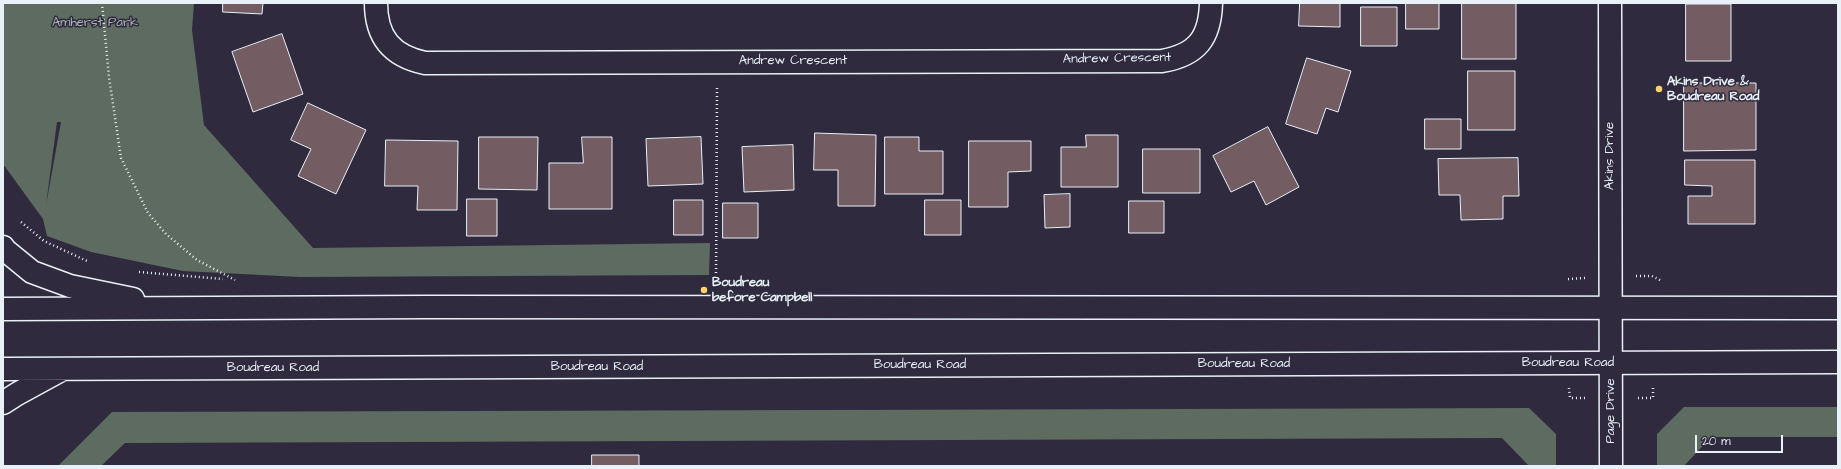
<!DOCTYPE html>
<html>
<head>
<meta charset="utf-8">
<style>
	body { margin:0 }
	#map { position:relative; width:1841px; height:469px; overflow:hidden; background:#2f2a3d; font-family:"Architects Daughter",sans-serif }
	canvas { display:block }
	.frame { position:absolute; inset:0; border:4px solid #e8f1f8; pointer-events:none }
	.scale { position:absolute; left:1695px; top:435px; width:88px; height:18px; box-sizing:border-box; border:2px solid #e8f1f8; border-top:0; padding-left:5px; font-size:12px; line-height:14px; white-space:nowrap; color:#e8f1f8; -webkit-text-stroke:3px #2f2a3d; paint-order:stroke }
</style>
</head>
<body>
<div id="map">
<canvas width="1841" height="469"></canvas>
<div class="frame"></div>
<div class="scale">20 m</div>
</div>
<script>
const context = document.querySelector('canvas').getContext('2d');
context.lineJoin = 'round';
function fillPath(path, color) {
  context.fillStyle = color;
  context.fill(path, 'evenodd');
}
function stroke(path, color, width, dash) {
  context.strokeStyle = color;
  context.lineWidth = width;
  context.lineCap = dash ? 'butt' : 'round';
  context.setLineDash(dash || []);
  context.stroke(path);
}
function write(font, color, halo, rows, align = 'center') {
  context.font = font + ' "Architects Daughter",sans-serif';
  context.lineWidth = 3;
  context.setLineDash([]);
  context.textBaseline = 'middle';
  context.strokeStyle = halo;
  context.fillStyle = color;
  for (const [text, x, y, turn = 0] of rows) {
    context.save();
    context.translate(x, y);
    context.rotate((+turn || 0) * Math.PI / 180);
    context.textAlign = isNaN(turn) ? turn : align;
    if (halo) context.strokeText(text, 0, 0);
    context.fillText(text, 0, 0);
    context.restore();
  }
}
fillPath(new Path2D(`
	M3,3h191l-2,27 12,95 109,123 397,-5 -1,32 -409,2 -117,-6 -92,-19 -44,-16 -4,-17 -40,-55zM57,122h4l-15,83z
	M1684,407h154v30h-127l-27,29h-27v-32z
	M1529,408l27,26v32h-27l-27,-28 -1377,5 -24,23h-43l54,-54z`), '#5e6b60');
const building = new Path2D(`
	M223,3h40l-1,11 -39,-2z
	M1300,3h40v24l-41,-1z
	M1406,3h33v26h-33z
	M1462,3h54v56h-54z
	M1686,4h45v57h-45z
	M1361,7h36v39h-36z
	M282,34l21,60 -50,18 -21,-60z
	M1307,58l44,13 -13,41 -12,-4 -9,26 -31,-10z
	M1468,71h47v59h-47z
	M1684,83h72v67l-72,1z
	M308,103l58,27 -30,64 -38,-18 13,-27 -20,-9z
	M1425,119h36v30h-36z
	M1268,127l31,60 -33,18 -12,-24 -23,11 -18,-36z
	M815,133l61,2 -1,71h-37v-36h-24z
	M1086,135h32v52h-57v-40h25z
	M479,137h59l-1,53 -58,-1z
	M582,137h30v72h-63v-46h34z
	M701,137l2,47 -55,2 -2,-47z
	M885,137h34v14h24v43h-58z
	M386,140l72,1 -1,69h-40l1,-24h-33z
	M969,141h62v30l-23,1v35h-39z
	M793,145l1,45 -50,2 -2,-45z
	M1143,149h57v44h-57z
	M1518,158l1,38h-16v23l-42,1 -1,-25h-21l-1,-36z
	M1685,160h70v64h-67v-28h24v-10l-27,-1z
	M1070,194v33l-25,1 -1,-33z
	M467,199h30v37h-30z
	M674,200h29v35h-29z
	M925,200h36v35h-36z
	M1129,201h35v32h-35z
	M723,203h35v35h-35z
	M592,455h47v11h-47z`);
fillPath(building, '#735c62');
stroke(building, '#e8f1f8', 1);
const minor = new Path2D(`
	M376,3c0,35 16,53 49,60l737,-2c35,-6 48,-23 49,-58
	M1610,3l1,463`);
const major = new Path2D(`
	M3,247l2,3 27,22 38,14 63,13
	M3,309l424,-2 1411,1
	M3,369l1835,-7
	M3,403l14,-9 44,-24`);
stroke(minor, '#e8f1f8', 25);
stroke(major, '#e8f1f8', 25);
stroke(new Path2D(`
	M102,3l7,74 12,81 27,55 18,21 31,26 38,20
	M21,222l23,19 43,20
	M139,272l84,7
	M1636,276h16l10,5
	M1568,279l17,-1
	M716,281l1,-193
	M1569,388l1,10h15
	M1638,398h15v-10`), '#e8f1f8', 2.5, [1, 3]);
stroke(minor, '#2f2a3d', 22);
stroke(major, '#2f2a3d', 22);
for (const [x, y, r, color] of [
	[1659,89,4,"#ffd166"],
	[704,290,4,"#ffd166"]
]) {
  const dot = new Path2D();
  dot.arc(x, y, r, 0, 2 * Math.PI);
  context.fillStyle = color;
  context.fill(dot);
  stroke(dot, '#2f2a3d', 1.5);
}
write('13px', '#aab5b4', '#2f2a3d', [
	["Amherst Park",95,23]
]);
write('13px', '#e8f1f8', '#2f2a3d', [
	["Andrew Crescent",1117,59,-1],
	["Andrew Crescent",793,61],
	["Akins Drive",1610,156,-90],
	["Boudreau Road",1568,363],
	["Boudreau Road",1244,364],
	["Boudreau Road",920,365],
	["Boudreau Road",597,367],
	["Boudreau Road",273,368],
	["Page Drive",1611,411,-90]
]);
write('bold 13px', '#e8f1f8', '#2f2a3d', [
	["Akins Drive &",1667,82],
	["Boudreau Road",1667,97],
	["Boudreau",712,283],
	["before Campbell",712,298]
], 'left');
</script>
</body>
</html>
